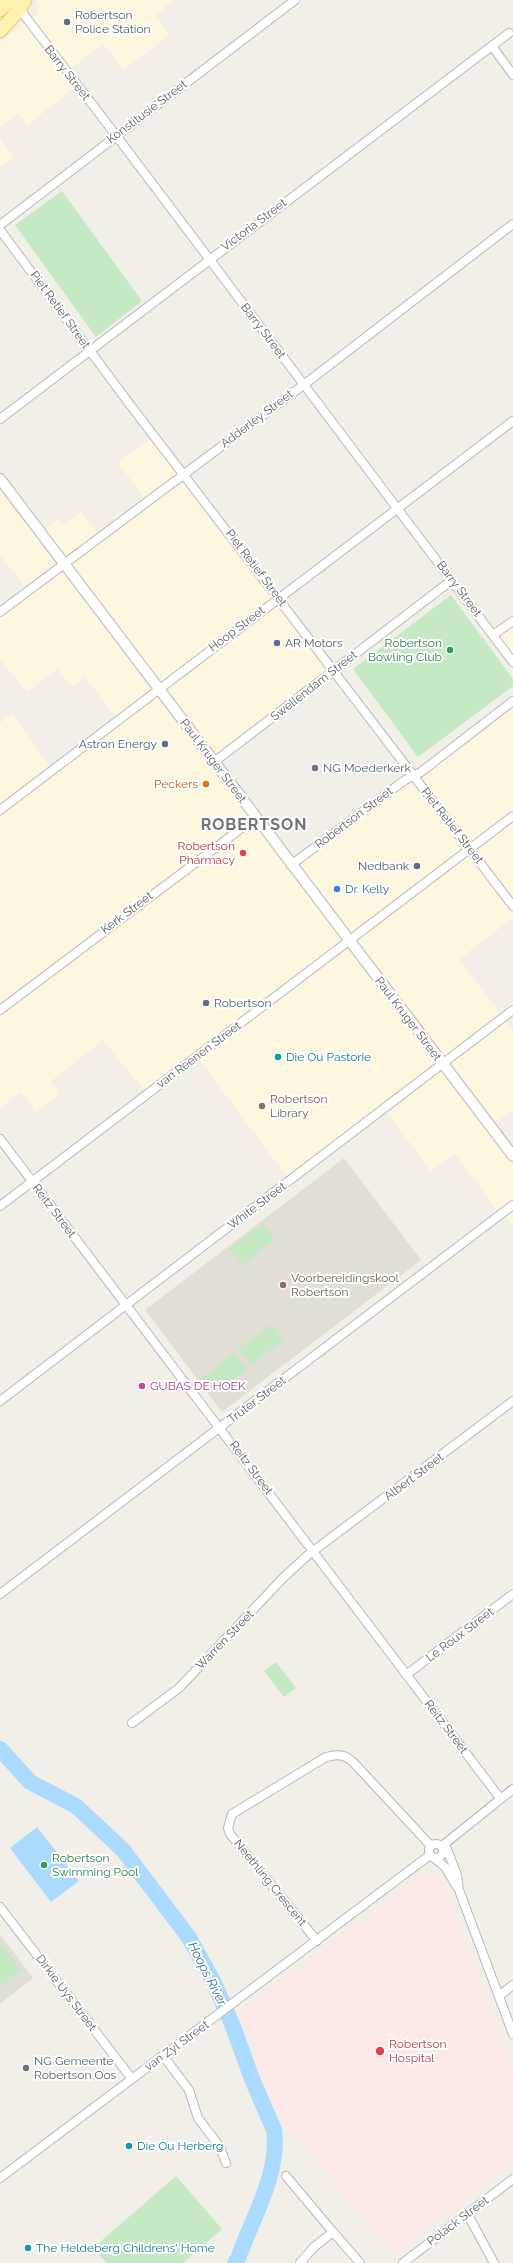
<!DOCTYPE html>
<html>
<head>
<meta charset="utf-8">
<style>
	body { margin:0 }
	canvas { display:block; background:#f1efe8 }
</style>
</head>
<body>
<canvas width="513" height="2263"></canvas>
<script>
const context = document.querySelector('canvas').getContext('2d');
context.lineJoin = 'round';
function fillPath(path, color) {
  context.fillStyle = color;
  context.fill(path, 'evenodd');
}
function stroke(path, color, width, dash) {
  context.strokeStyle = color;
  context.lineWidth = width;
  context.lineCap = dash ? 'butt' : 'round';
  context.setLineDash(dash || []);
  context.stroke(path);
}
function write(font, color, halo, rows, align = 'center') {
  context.font = font + ' Raleway,sans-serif';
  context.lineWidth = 4;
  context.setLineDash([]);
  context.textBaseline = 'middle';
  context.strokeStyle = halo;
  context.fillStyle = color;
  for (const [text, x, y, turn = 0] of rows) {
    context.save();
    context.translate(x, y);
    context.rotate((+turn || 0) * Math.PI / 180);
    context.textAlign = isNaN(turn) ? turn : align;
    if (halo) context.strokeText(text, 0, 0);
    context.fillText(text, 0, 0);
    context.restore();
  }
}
fillPath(new Path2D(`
	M37,0h137l-19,15 15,20 -47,35 -20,-27 -35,28 10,14 -51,40 -9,-12 -18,14v-85l38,-29z
	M0,139l13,18 -13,10z
	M153,437l178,238 -115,87 80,106 217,-165v215l-54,41 54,71v80l-23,17 23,30v69l-19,-20 -39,-53 -24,18 -48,-64 -94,72 -91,-121 -52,34 -43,-52 -52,41 9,13 -24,18 -15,-20 -21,16v-385l12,-10 40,56 65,-50 -32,-42 -13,10 -14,-18 -31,23 -27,-33v-45l29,-21 -29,-39v-71l39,51 20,-16 6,7 16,-13 20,24 46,-34 -29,-40z
	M513,622v41l-20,-26z`), '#fef7e0');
fillPath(new Path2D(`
	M344,1158l77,102 -199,152 -77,-102z
	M0,1934l33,44 -33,26z`), '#e1ded6');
fillPath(new Path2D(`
	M427,1871l14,5 72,192v96l-118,90 -109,-130h-5l-41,-110z`), '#fce8e6');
fillPath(new Path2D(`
	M62,191l80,110 -46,36 -81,-112z
	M451,595l62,84v7l-95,71 -65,-88z
	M263,1223l12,16 -33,26 -12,-17z
	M272,1324l12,16 -33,25 -12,-16z
	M235,1353l12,16 -33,25 -13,-16z
	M276,1662l20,26 -12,9 -20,-26z
	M0,1942l21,28 -21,16z
	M176,2176l46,53 -39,34h-76l-14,-15z`), '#c5e8c5');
fillPath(new Path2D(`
	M37,1827l42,54 -28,21 -41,-54z`), '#aadaff');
stroke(new Path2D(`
	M0,1749l30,33 46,24 47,44 67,89 24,44 18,41 20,55 22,51c6,44 -22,88 -36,129l-3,4`), '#aadaff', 16);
const minor = new Path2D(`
	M18,7l103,135 392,520
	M492,46l21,29
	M0,225l295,-225
	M0,230l131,176 382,500
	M0,419l509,-386
	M0,612l314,-235 199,-153
	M493,635l20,-14
	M214,762l238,-182
	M0,810l513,-389
	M291,865l114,-85 16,-8 92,-71
	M0,1010l255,-192
	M0,1139l500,659
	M0,1206l513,-390
	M0,1401l513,-391
	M0,1594l513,-389
	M406,1675l107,-81
	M132,1723l47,-35 104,-110 25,-23 205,-154
	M445,1844l12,31 2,15 54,144
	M429 1851a7 7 0 1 1 14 0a7 7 0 1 1-14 0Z
	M442,1846l71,-57
	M434,1858l11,9 12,20
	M0,1907l132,172
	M317,1941l-87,-107 -2,-6 4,-14 94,-57c12,-3 19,-3 28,6l77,83
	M499,1996l14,-11
	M164,2057l25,33 9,28 22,29 6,16
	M286,2176l47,56
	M0,2178l430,-323
	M468,2215l26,48
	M300,2263l14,-16 19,-15 27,31
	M403,2263l110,-84`);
const tertiary = new Path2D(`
	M0,479l513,677`);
const primary = new Path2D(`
	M0,10l11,-10
	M0,31l19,-21 6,-10`);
stroke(minor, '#b5b8bc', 10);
stroke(tertiary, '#b5b8bc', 12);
stroke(primary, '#f2c960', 15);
stroke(minor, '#fff', 8);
stroke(tertiary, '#fff', 10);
stroke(primary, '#fff2af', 13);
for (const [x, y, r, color] of [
	[67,22,4,"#5c6f8a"],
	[277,643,4,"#5c6f8a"],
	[450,650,4,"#2e9e5b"],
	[165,744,4,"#5c6f8a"],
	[315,768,4,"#6b7280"],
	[206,784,4,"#e8710a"],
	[243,853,4,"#e0444e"],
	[417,866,4,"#5c6f8a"],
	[337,889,4,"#3f7fe0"],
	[206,1003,4,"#5c6f8a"],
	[278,1057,4,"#0f9aa8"],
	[262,1106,4,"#8d6e63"],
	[283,1285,4,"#8d6e63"],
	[142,1386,4,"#d1479c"],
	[44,1865,4,"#2e9e5b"],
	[380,2051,5,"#e0444e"],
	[26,2068,4,"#6b7280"],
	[129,2146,4,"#0f9aa8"],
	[28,2248,4,"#0f9aa8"]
]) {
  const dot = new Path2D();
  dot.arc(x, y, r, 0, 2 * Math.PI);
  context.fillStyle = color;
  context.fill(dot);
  stroke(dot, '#fff', 1.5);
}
write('12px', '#4e5e75', '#fff', [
	["Robertson",75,15],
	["Police Station",75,29],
	["AR Motors",285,643],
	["Astron Energy",157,744,"right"],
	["Nedbank",409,866,"right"],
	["Robertson",214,1003]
], 'left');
write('12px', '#5f6368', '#fff', [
	["Barry Street",67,73,52],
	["Konstitusie Street",147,112,-37],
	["Victoria Street",254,225,-37],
	["Piet Retief Street",60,310,54],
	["Barry Street",263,331,53],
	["Adderley Street",257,419,-37],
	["Piet Retief Street",256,568,53],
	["Barry Street",459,589,53],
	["Hoop Street",237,629,-37],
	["Swellendam Street",314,686,-38],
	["Paul Kruger Street",213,761,53],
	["Robertson Street",354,818,-37],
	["Piet Retief Street",452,826,52],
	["Kerk Street",127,913,-37],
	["Paul Kruger Street",408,1019,53],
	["van Reenen Street",199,1055,-37],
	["White Street",257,1206,-37],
	["Reitz Street",54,1211,53],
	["Truter Street",257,1400,-37],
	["Reitz Street",251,1468,53],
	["Albert Street",414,1477,-37],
	["Le Roux Street",460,1635,-37],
	["Warren Street",225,1640,-46],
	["Reitz Street",446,1727,53],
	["Neethling Crescent",270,1883,51],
	["Dirkie Uys Street",66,1993,53],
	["van Zyl Street",177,2046,-36],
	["Polack Street",458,2221,-37]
]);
write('12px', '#27864d', '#fff', [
	["Robertson",442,643],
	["Bowling Club",442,657],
	["Robertson",52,1858,"left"],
	["Swimming Pool",52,1872,"left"]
], 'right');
write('12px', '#5b616d', '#fff', [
	["NG Moederkerk",323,768],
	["NG Gemeente",34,2061],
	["Robertson Oos",34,2075]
], 'left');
write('12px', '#c56008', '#fff', [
	["Peckers",198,784]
], 'right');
write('12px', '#be3a42', '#fff', [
	["Robertson",235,846],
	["Pharmacy",235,860],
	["Robertson",389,2044,"left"],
	["Hospital",389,2058,"left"]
], 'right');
write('12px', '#366cbe', '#fff', [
	["Dr. Kelly",345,889]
], 'left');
write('12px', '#0d838f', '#fff', [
	["Die Ou Pastorie",286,1057],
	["Die Ou Herberg",137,2146],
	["The Heldeberg Childrens' Home",36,2248]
], 'left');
write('12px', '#785e54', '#fff', [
	["Robertson",270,1099],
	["Library",270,1113],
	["Voorbereidingskool",291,1278],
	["Robertson",291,1292]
], 'left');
write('12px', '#b23c85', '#fff', [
	["GUBAS DE HOEK",150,1386]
], 'left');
write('italic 13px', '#4174aa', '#fff', [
	["Hoops River",207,1974,63]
]);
context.letterSpacing = '1px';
write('bold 16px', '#70757a', '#fff', [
	["ROBERTSON",254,825]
]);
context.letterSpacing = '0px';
</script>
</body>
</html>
